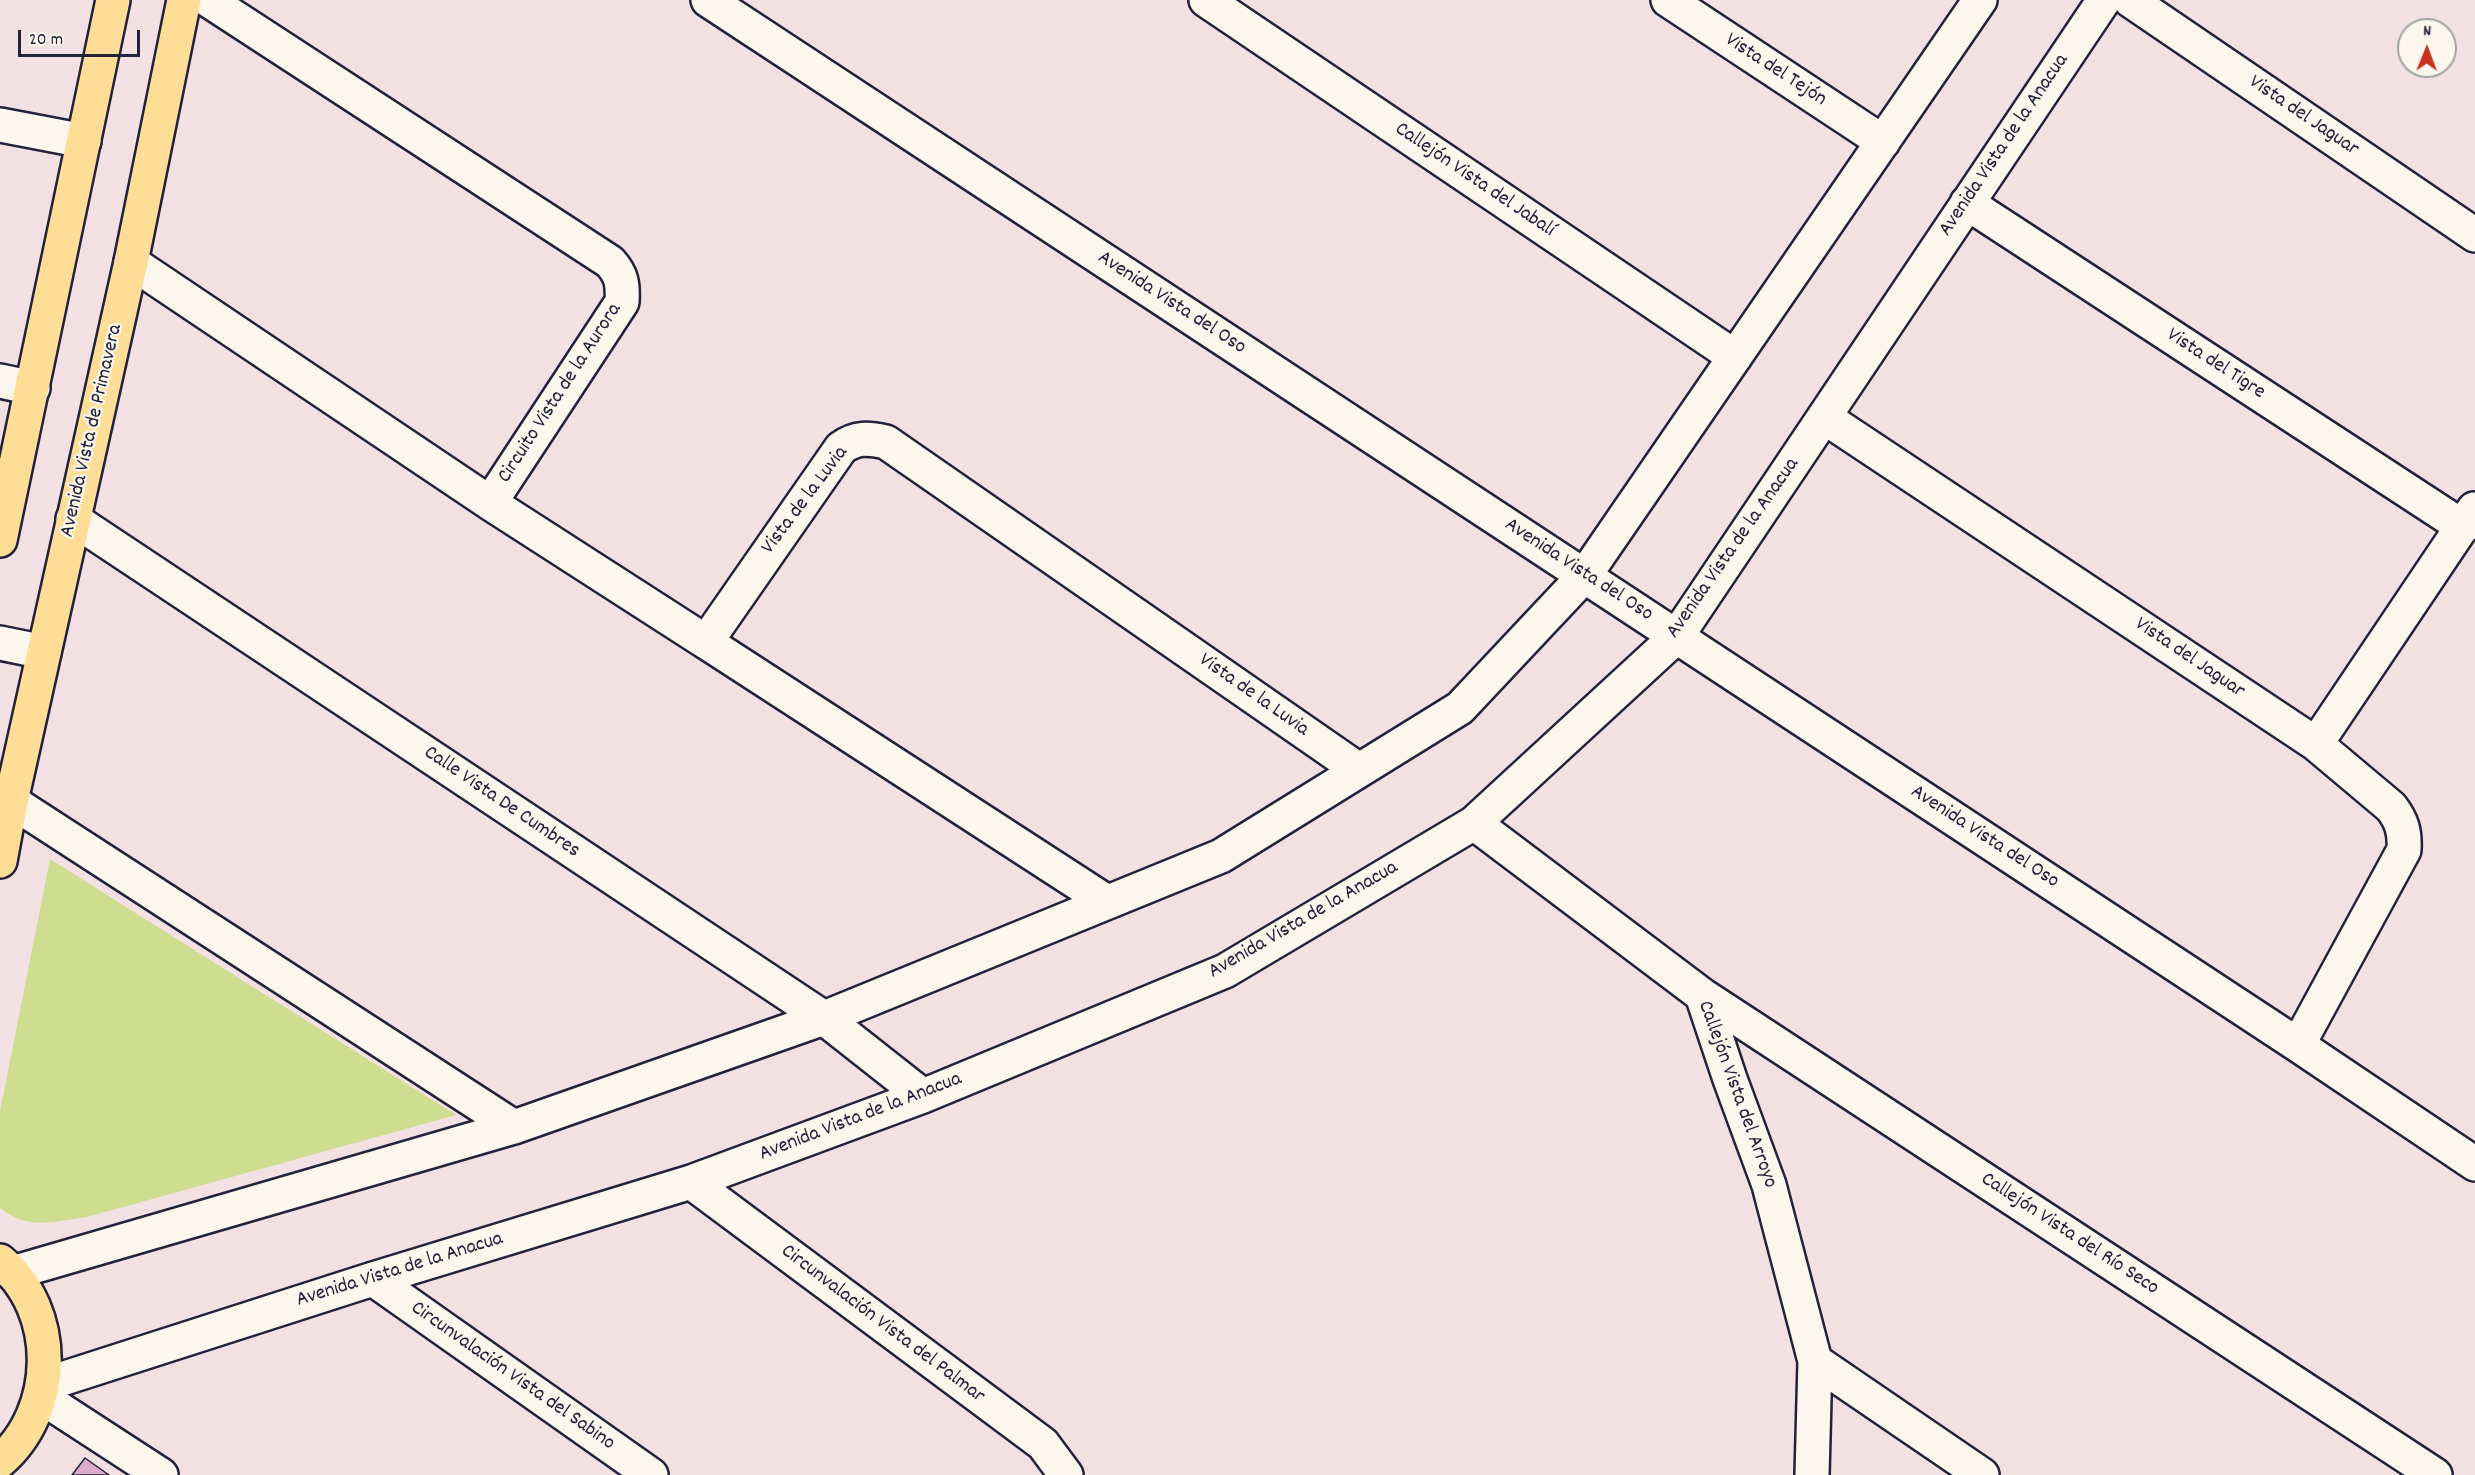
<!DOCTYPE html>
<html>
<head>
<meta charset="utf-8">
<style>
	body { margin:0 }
	#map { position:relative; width:2475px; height:1475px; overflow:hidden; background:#f2e0e2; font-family:Dekko,sans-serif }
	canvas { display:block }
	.north { position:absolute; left:2397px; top:18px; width:60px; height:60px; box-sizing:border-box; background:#fbf7ec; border:2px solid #a4a2a5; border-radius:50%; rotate:1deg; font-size:16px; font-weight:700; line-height:24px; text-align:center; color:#22223b }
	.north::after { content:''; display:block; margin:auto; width:21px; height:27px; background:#c8321e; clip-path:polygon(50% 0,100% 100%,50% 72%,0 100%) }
	.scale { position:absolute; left:18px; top:30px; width:122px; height:27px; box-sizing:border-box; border:3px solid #22223b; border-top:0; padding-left:8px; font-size:18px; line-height:21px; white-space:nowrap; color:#22223b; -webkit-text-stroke:4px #fbf7ec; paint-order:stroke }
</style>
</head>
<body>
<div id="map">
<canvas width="2475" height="1475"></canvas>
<div class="north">N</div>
<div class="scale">20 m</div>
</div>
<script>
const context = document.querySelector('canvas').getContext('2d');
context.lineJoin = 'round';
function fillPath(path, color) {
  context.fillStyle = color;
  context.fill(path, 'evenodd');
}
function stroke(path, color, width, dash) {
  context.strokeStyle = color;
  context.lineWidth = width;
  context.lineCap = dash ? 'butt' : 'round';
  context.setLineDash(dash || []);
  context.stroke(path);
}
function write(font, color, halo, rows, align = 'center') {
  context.font = font + ' Dekko,sans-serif';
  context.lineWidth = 4.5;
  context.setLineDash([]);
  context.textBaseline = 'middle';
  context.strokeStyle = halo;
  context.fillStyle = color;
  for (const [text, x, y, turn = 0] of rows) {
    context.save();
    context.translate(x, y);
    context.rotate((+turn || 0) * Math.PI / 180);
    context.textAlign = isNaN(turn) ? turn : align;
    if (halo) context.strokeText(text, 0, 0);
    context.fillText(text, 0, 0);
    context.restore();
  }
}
fillPath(new Path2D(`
	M50,859l406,256 -369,102c-33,4 -59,14 -87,-9v-96z`), '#cedd90');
const building = new Path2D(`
	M85,1458l24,17h-37z`);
fillPath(building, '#dcaccc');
stroke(building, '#22223b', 1.5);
const minor = new Path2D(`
	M708,0l1590,1045 177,119
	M1206,0l529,357
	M1668,0l215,142
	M2130,0l345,235
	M0,125l84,16
	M1967,203l496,324
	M131,262l359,241 132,-201c1,-17 0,-27 -12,-40l-402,-262
	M0,381l33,7
	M1824,417l492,327 75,63c11,14 14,25 13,43l-106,195
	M490,503l216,139
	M73,519l751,499 99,78
	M0,643l44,9
	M2316,744l158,-235
	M11,801l503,326
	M1474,823l228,172 28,84 39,106 46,176 -3,114
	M1107,902l-401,-260 135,-194c15,-11 27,-10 45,-6l473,328
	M1702,995l733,480
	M691,1182l352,262 23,31
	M12,1273l502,-146 310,-109 397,-162 239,-148 125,-133 395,-575
	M373,1279l278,196
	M1815,1361l167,114
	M43,1385l330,-106 318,-97 232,-86 302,-125 249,-148 203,-187 427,-636
	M41,1397l120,78`);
const major = new Path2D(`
	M0,540l113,-540
	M0,861l11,-60 120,-539 53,-262
	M0,1261c60,50 58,150 0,200`);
stroke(minor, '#22223b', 38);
stroke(major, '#22223b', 38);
stroke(minor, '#fbf7ec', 33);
stroke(major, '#fedd96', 33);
write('21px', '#22223b', '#fbf7ec', [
	["Vista del Tejón",1775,71,33],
	["Vista del Jaguar",2303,117,34],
	["Avenida Vista de la Anacua",2005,146,-56],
	["Callejón Vista del Jabalí",1474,181,34],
	["Avenida Vista del Oso",1171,304,33],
	["Vista del Tigre",2215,365,33],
	["Circuito Vista de la Aurora",561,394,-57],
	["Avenida Vista de Primavera",93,431,-77],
	["Vista de la Luvia",806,501,-53],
	["Avenida Vista de la Anacua",1734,549,-55],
	["Avenida Vista del Oso",1578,571,33],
	["Vista del Jaguar",2189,659,34],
	["Vista de la Luvia",1253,696,35],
	["Calle Vista De Cumbres",501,803,34],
	["Avenida Vista del Oso",1984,838,33],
	["Avenida Vista de la Anacua",1304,921,-30],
	["Callejón Vista del Arroyo",1736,1095,70],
	["Avenida Vista de la Anacua",861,1118,-21],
	["Callejón Vista del Río Seco",2069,1235,33],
	["Avenida Vista de la Anacua",400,1271,-17],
	["Circunvalación Vista del Palmar",882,1325,37],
	["Circunvalación Vista del Sabino",512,1377,35]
]);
</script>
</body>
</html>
